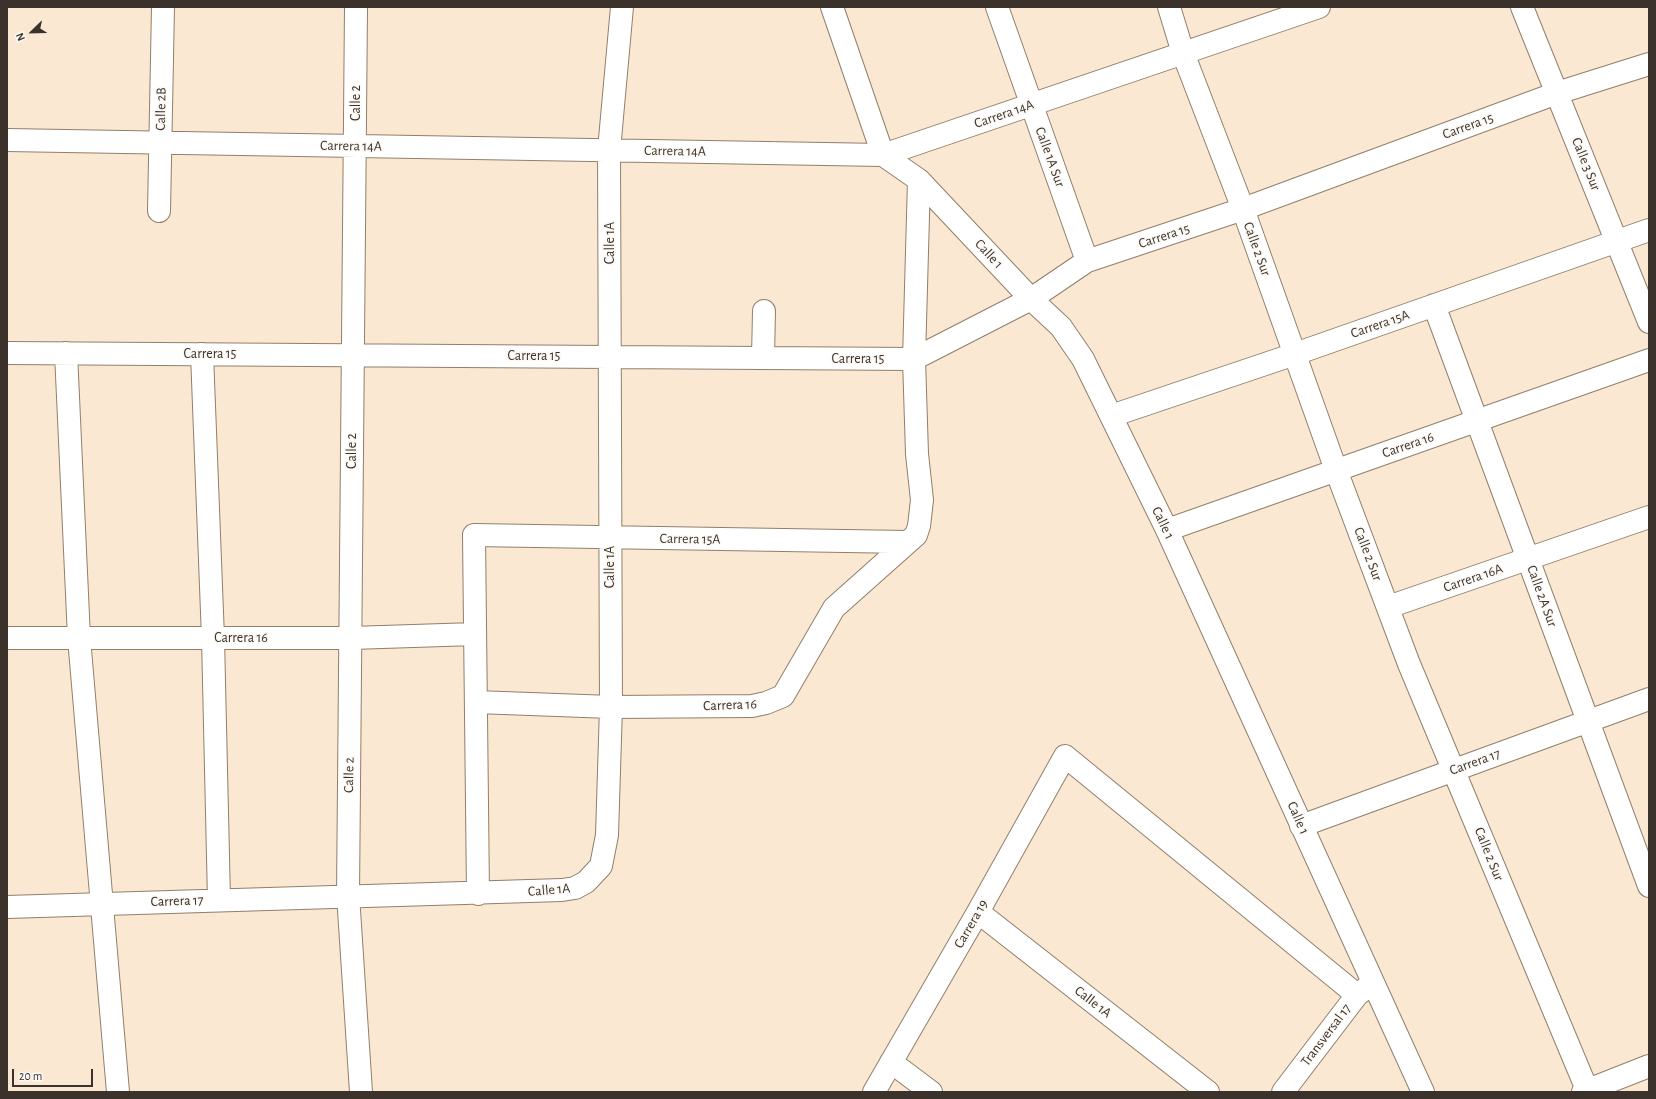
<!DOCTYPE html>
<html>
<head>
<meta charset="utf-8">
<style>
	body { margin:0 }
	#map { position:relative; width:1656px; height:1099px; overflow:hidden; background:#fbe8d2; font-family:"Alegreya Sans",sans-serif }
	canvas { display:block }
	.frame { position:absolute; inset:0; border:8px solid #3b332b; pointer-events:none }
	.north { position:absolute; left:12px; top:12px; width:40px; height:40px; -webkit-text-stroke:3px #fcf8f4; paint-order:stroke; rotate:247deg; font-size:11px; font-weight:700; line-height:16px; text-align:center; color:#3b332b }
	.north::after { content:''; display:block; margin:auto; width:14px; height:18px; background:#3b332b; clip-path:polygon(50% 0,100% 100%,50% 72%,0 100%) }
	.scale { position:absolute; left:12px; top:1069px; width:81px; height:18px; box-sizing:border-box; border:2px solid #3b332b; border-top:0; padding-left:5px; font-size:12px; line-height:14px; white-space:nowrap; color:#3b332b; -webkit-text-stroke:3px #fcf8f4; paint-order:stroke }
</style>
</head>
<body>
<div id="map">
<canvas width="1656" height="1099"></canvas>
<div class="frame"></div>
<div class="north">N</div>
<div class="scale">20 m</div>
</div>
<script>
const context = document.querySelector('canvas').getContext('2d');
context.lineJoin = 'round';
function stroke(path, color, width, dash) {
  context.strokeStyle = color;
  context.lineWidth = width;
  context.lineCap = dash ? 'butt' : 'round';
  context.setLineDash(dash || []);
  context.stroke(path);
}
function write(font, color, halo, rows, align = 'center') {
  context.font = font + ' "Alegreya Sans",sans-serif';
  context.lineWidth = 3;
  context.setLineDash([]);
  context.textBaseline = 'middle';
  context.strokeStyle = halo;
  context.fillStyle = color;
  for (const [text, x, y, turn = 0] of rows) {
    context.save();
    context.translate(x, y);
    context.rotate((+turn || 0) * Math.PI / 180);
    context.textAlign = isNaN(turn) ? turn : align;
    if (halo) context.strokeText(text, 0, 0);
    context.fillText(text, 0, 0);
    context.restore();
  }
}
const minor = new Path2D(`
	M356,7l-8,888 13,197
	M832,7l51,148 36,25 112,119 30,28 22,32 84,171 256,562
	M997,7l90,254
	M1169,7l14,46 60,156 93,261 73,194 179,428
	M1522,7l127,315
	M7,140l876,15 436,-148
	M159,211l4,-204
	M1434,305l215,581
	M7,353l907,6 117,-60 56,-38 156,-52 314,-116 92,-29
	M66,353l13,285 39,454
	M202,354l11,284 6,262
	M763,358l1,-47
	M1111,416l184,-62 354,-124
	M1167,530l482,-170
	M1388,607l261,-90
	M7,638h344l124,-4
	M476,702l135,5 141,-1 14,-3 17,-7 51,-88 82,-73 3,-9 3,-26 -5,-46 -3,-95 5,-179
	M1301,826l348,-127
	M478,894l-4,-359 433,7
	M7,907l555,-17 13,-2 11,-6 15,-16 6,-31 4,-128 -2,-557 13,-143
	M978,912l230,180
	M891,1062l40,30
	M874,1092l104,-180 87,-156 292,239
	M1283,1092l74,-97 12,-9
	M1583,1092l66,-26`);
stroke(minor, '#907f6b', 24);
stroke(minor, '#fff', 22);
write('14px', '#3b332b', '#fcf8f4', [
	["Calle 2",356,103,-90],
	["Calle 2B",161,109,-89],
	["Carrera 14A",1004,114,-19],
	["Carrera 15",1468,126,-20],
	["Carrera 14A",351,146,1],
	["Carrera 14A",675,151,1],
	["Calle 1A Sur",1050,157,70],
	["Calle 3 Sur",1586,164,68],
	["Carrera 15",1164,236,-18],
	["Calle 1A",610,243,-90],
	["Calle 2 Sur",1257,249,70],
	["Calle 1",989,254,47],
	["Carrera 15A",1380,324,-19],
	["Carrera 15",210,354],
	["Carrera 15",534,356],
	["Carrera 15",858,359],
	["Carrera 16",1408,445,-19],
	["Calle 2",352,451,-90],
	["Calle 1",1163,523,64],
	["Carrera 15A",690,539,1],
	["Calle 2 Sur",1368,554,69],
	["Calle 1A",610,567,-90],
	["Carrera 16A",1473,578,-19],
	["Calle 2A Sur",1542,596,70],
	["Carrera 16",241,638],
	["Carrera 16",730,705,-2],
	["Carrera 17",1475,762,-20],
	["Calle 2",349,775,-89],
	["Calle 1",1298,818,66],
	["Calle 2 Sur",1489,854,68],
	["Calle 1A",549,890,-5],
	["Carrera 17",177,901,-2],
	["Carrera 19",971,924,-60],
	["Calle 1A",1093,1002,38],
	["Transversal 17",1326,1035,-53]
]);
</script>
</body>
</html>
